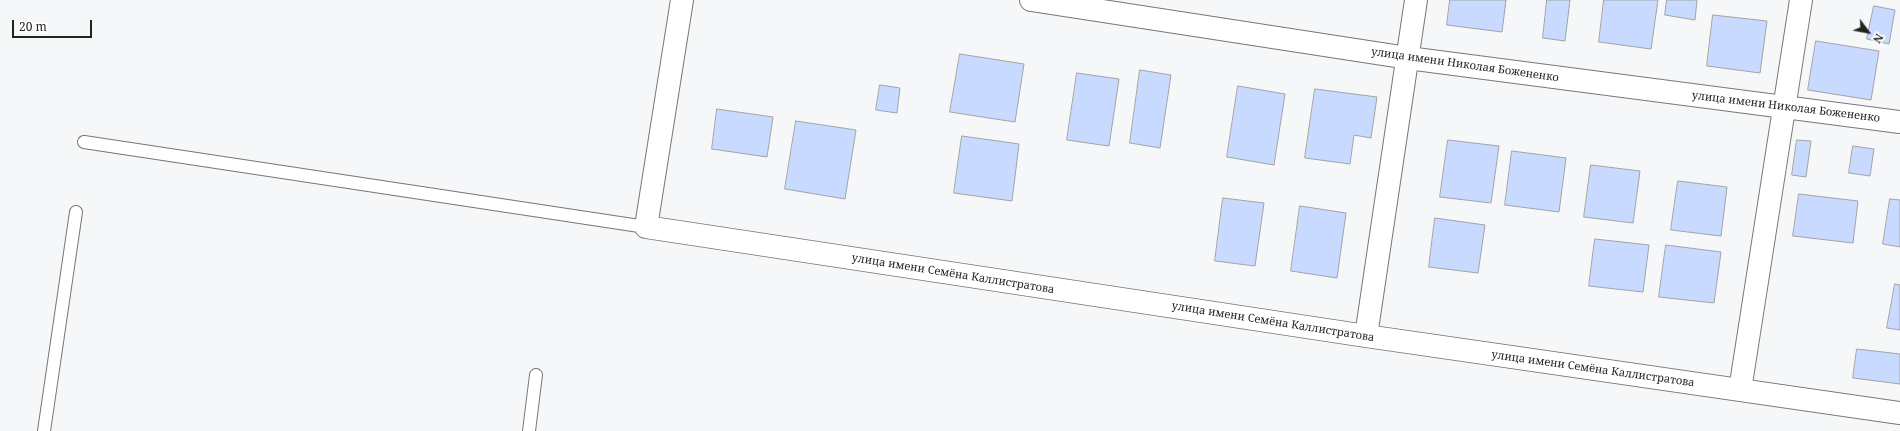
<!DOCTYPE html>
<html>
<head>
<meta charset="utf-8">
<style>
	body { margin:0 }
	#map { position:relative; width:1900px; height:431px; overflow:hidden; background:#f6f7f8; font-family:"Noto Serif",serif }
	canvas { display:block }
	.north { position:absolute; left:1848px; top:12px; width:40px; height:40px; -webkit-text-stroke:3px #fff; paint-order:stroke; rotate:122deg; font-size:11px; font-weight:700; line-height:16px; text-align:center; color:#222323 }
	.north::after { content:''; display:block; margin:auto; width:14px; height:18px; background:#222323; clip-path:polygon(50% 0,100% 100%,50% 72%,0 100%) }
	.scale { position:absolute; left:12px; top:20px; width:80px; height:18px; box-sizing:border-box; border:2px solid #222323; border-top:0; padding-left:5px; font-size:12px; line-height:14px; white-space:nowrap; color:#222323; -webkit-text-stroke:3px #fff; paint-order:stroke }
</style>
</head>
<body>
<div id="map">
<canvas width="1900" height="431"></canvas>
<div class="north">N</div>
<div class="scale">20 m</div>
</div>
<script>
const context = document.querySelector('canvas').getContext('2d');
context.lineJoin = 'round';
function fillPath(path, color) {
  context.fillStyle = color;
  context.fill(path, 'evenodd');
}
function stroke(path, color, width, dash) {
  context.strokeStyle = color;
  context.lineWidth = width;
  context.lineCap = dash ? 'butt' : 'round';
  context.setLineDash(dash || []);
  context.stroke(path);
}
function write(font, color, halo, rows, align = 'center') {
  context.font = font + ' "Noto Serif",serif';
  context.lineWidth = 3.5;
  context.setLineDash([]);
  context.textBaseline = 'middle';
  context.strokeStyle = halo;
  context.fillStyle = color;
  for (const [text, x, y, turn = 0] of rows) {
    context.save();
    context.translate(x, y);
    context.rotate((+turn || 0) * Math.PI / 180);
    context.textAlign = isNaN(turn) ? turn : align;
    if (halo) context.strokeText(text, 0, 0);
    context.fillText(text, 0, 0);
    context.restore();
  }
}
const building = new Path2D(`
	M1450,0h56l-4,32 -55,-7z
	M1547,0h23l-5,41 -22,-3z
	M1604,0h54l-7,49 -52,-7z
	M1667,0h30l-2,20 -30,-5z
	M1874,6l21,4 -6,34 -22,-5z
	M1713,15l54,6 -7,52 -53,-7z
	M1816,41l63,10 -8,49 -63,-10z
	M960,54l64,10 -9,58 -65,-10z
	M1140,70l31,5 -11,73 -30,-5z
	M1077,73l42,6 -10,67 -42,-6z
	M880,85l20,3 -3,25 -21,-3z
	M1238,86l47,8 -11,71 -47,-8z
	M1315,89l62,8 -6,41 -17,-3 -4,29 -45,-6z
	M717,109l56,8 -6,40 -55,-8z
	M796,121l60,9 -11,69 -60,-10z
	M962,136l57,8 -7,57 -58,-8z
	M1448,140l51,6 -8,57 -51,-6z
	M1797,140l14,1 -5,36 -14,-2z
	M1853,146l21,3 -4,27 -21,-3z
	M1512,151l54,7 -7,54 -54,-7z
	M1591,165l49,6 -7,52 -49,-6z
	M1678,181l49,6 -6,49 -50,-6z
	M1799,194l59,7 -5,42 -60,-7z
	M1223,198l41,5 -9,63 -40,-5z
	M1890,199l10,1v47l-17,-3z
	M1300,206l46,7 -9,65 -46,-7z
	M1435,218l50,7 -7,48 -49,-6z
	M1595,239l54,6 -6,47 -54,-6z
	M1666,245l55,7 -7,51 -55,-6z
	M1895,284l5,1v45l-13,-2z
	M1857,349l43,5v30l-47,-6z`);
fillPath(building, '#c8daff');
stroke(building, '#a3a3a4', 1);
const lane = new Path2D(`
	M84,142l562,85
	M44,431l32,-219
	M529,431l7,-56`);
const street = new Path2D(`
	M682,0l-36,227 720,109 534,77
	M1031,0l377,58 492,64
	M1366,336l50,-336
	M1740,390l61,-390`);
stroke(lane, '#767778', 14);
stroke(street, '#767778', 24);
stroke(lane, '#fff', 12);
stroke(street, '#fff', 22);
write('11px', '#222323', '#fff', [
	["улица имени Николая Божененко",1465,65,8],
	["улица имени Николая Божененко",1786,107,7],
	["улица имени Семёна Каллистратова",953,274,9],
	["улица имени Семёна Каллистратова",1273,322,9],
	["улица имени Семёна Каллистратова",1593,369,8]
]);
</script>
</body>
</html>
